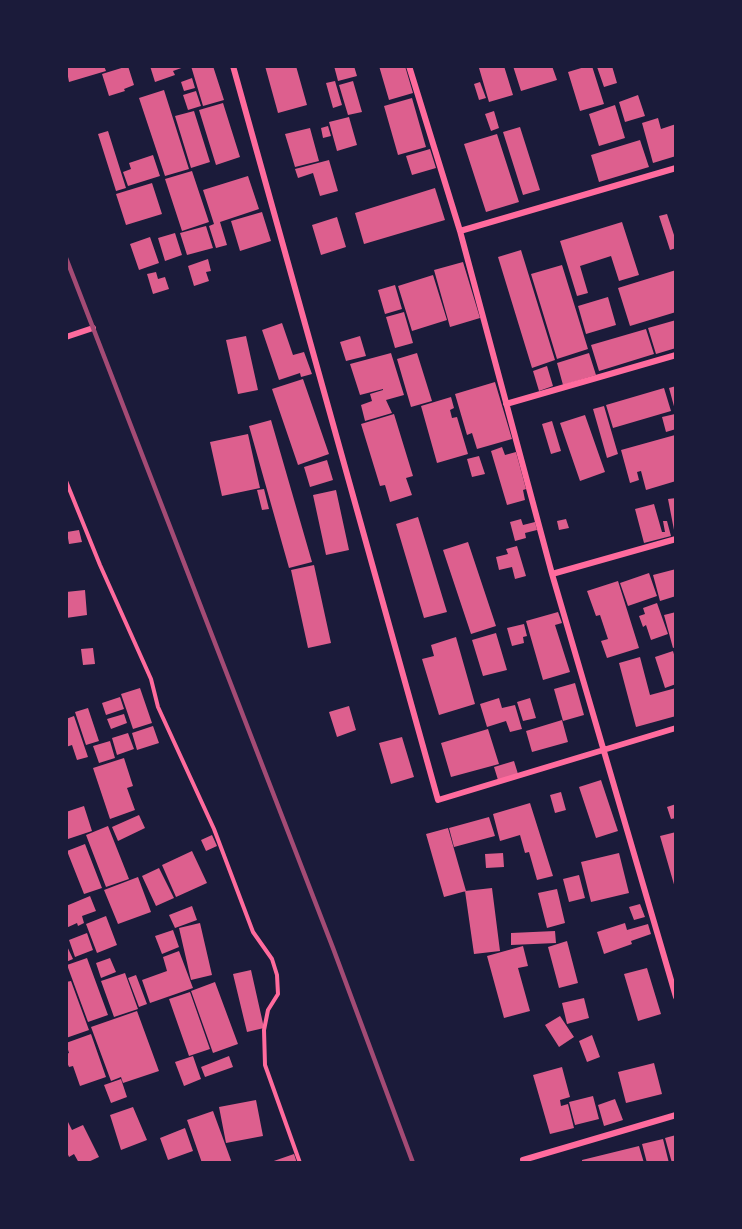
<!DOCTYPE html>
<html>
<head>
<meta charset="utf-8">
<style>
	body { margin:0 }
	#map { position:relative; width:742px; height:1229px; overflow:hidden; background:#1b1b3a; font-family:"Asap Condensed",sans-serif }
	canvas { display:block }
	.frame { position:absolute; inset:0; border:68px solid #1b1b3a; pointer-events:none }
</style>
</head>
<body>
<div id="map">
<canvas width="742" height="1229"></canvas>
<div class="frame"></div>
</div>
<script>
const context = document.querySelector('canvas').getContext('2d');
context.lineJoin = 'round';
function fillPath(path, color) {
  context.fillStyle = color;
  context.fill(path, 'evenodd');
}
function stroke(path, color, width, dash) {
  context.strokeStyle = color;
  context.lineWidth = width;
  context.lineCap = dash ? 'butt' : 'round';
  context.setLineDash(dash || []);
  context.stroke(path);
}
fillPath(new Path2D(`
	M66,66h38l2,5 -37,11z
	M128,66l6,19 -10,4 1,2 -16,5 -7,-22z
	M150,66h37l-14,5 2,4 -20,7z
	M191,66h22l11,34 -21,6z
	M265,66h31l11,39 -29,8z
	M334,66h20l3,10 -19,5z
	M379,66h26l8,27 -24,7z
	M486,66h18l9,29 -24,7 -10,-34z
	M513,66h39l5,14 -36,11z
	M588,66h4l12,38 -24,7 -12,-39z
	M612,66l5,17 -13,4 -7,-20z
	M192,78l3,10 -11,3 -3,-9z
	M335,81l7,24 -9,3 -7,-25z
	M353,81l9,31 -14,3 -9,-30z
	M480,82l6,16 -7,2 -5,-16z
	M164,90l25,79 -24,7 -26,-78z
	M196,91l5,15 -13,4 -5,-15z
	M638,95l7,21 -20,6 -6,-20z
	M412,98l14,49 -28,8 -14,-49z
	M223,103l17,54 -24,8 -17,-55z
	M615,105l10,33 -26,8 -10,-32z
	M194,111l16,51 -19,6 -16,-52z
	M494,111l5,17 -8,3 -6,-17z
	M349,117l8,28 -20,6 -8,-29z
	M658,118l3,11 15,-5v32l-23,7 -11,-40z
	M328,126l3,10 -8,2 -2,-10z
	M520,127l20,63 -17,5 -20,-63z
	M310,128l9,33 -24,6 -10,-33z
	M108,131l18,57 -10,3 -18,-57z
	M497,134l22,68 -33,10 -22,-68z
	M640,140l9,27 -50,15 -8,-27z
	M430,149l6,19 -24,7 -6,-19z
	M153,155l7,21 -32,10 -5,-14 8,-3 -2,-6z
	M329,160l9,31 -18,5 -7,-23 -15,5 -3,-9z
	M192,171l17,51 -27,9 -17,-52z
	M248,176l11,33 -39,13 7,23 -11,3 -7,-22 5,-2 -11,-34z
	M152,183l10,31 -36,11 -10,-31z
	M435,188l10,32 -81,24 -9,-31z
	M262,212l9,29 -31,10 -9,-30z
	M667,214l9,27v7l-6,2 -11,-34z
	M337,217l9,30 -25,8 -9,-30z
	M622,222l17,53 -20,6 -8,-25 -31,10 8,27 -11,3 -17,-55z
	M206,226l7,22 -26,7 -7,-22z
	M175,233l7,22 -17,6 -7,-23z
	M150,237l9,26 -20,7 -9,-26z
	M521,250l34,110 -23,8 -34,-111z
	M208,259l3,12 -5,1 3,9 -15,5 -6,-20z
	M463,262l17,56 -30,9 -16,-57z
	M562,265l26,84 -31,10 -26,-85z
	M676,270v42l-46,14 -12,-38z
	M156,272l2,7 7,-2 4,12 -16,5 -6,-20z
	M433,275l14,45 -35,11 -14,-45z
	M395,285l7,24 -17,5 -7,-24z
	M608,297l8,28 -30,9 -8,-28z
	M404,312l9,31 -18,5 -9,-31z
	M676,320v28l-20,6 -8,-26z
	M282,323l11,32 11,-3 8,22 -11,3 -1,-4 -21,7 -17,-50z
	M646,329l8,25 -55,17 -8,-26z
	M246,336l12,54 -20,4 -12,-54z
	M360,336l6,20 -20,5 -6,-19z
	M391,353l13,42 -18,5 6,13 -27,8 -4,-16 11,-4 -2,-7 13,-4v-1l-23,6 -10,-31z
	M417,353l15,48 -21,6 -14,-48z
	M589,353l7,22 -33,10 -6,-22z
	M547,366l6,20 -14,5 -6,-20z
	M303,379l26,75 -31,11 -26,-76z
	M495,382l17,57 -35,10 -5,-16 -5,2 -12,-41z
	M676,386v24h-1l-6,-22z
	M664,388l7,23 -58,17 -7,-23z
	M451,397l3,11 -4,2 2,8 5,-1 11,37 -31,9 -16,-57z
	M604,406l14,48 -11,4 -14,-49z
	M394,414l19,62 -7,2 6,17 -22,7 -5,-17 -5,1 -19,-62z
	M675,414l1,15 -10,3 -4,-15z
	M585,415l20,57 -25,9 -20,-58z
	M271,420l41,142 -23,6 -40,-142z
	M552,421l9,30 -10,3 -9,-30z
	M248,434l12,54 -38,8 -12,-54z
	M675,435l1,46 -30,9 -5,-19 -4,1 2,8 -9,3 -9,-33z
	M502,447l3,8 11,-3 10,37 -3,1 2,10 -18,5 -16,-54z
	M479,456l6,18 -13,3 -5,-18z
	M327,460l6,20 -23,7 -6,-20z
	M264,489l5,20 -7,1 -5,-20z
	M336,490l13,60 -23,5 -13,-60z
	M676,498v32h-2l-6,-31z
	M654,504l8,28h3l-2,-11h4l4,15 -27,7 -9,-34z
	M418,517l29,95 -23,6 -28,-94z
	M521,519l2,6 12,-3 2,8 -12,3 1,5 -11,3 -5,-19z
	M566,519l3,9 -10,2 -2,-9z
	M79,530l3,12 -13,2 -2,-12z
	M468,542l28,84 -25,8 -28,-84z
	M517,546l9,30 -11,3 -3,-12 -13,3 -3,-13 12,-3 -2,-5z
	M314,565l17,78 -23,5 -17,-78z
	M676,569v27l-16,5 -7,-26z
	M649,573l8,23 -29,10 -8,-23z
	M618,581l21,67 -32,10 -6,-17 7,-2 -8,-24 -4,1 -9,-25z
	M85,590l2,25 -21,3v-26z
	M657,603l11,31 -17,6 -5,-15 -3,2 -4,-11 6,-2 -2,-6z
	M558,612l4,11 -7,2 15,47 -27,8 -17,-59z
	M676,612v35l-3,1 -9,-33z
	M524,624l3,12 -4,1 1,6 -12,3 -5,-18z
	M496,633l11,37 -24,6 -11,-36z
	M456,637l19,67 -36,11 -17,-56 12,-3 -3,-11z
	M93,648l2,16 -12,1 -2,-16z
	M673,651l3,10v23l-11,4 -10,-31z
	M640,657l10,38 26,-7v28l-40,11 -17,-64z
	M575,683l9,32 -21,6 -9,-32z
	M140,688l12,35 -19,6 -12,-35z
	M120,697l4,12 -18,6 -4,-12z
	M499,698l3,10 13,-3 7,24 -12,3 -4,-11 -19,6 -7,-23z
	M530,698l6,20 -13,3 -6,-19z
	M349,706l7,24 -19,7 -8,-25z
	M88,708l11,33 -13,4 -11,-33z
	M124,714l3,9 -16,6 -4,-10z
	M74,716l14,41 -11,3 -5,-15 -6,2v-28z
	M562,720l6,22 -36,10 -6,-21z
	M153,726l6,17 -22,7 -5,-17z
	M488,729l11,35 -48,13 -10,-34z
	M128,733l6,16 -17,6 -5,-17z
	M402,737l12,40 -23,7 -12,-41z
	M110,741l5,17 -16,5 -6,-17z
	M124,758l9,28 -6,2 8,22 -25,9 -17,-51z
	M514,761l4,13 -20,6 -4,-13z
	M601,780l17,51 -22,7 -17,-51z
	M561,792l5,18 -11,3 -5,-18z
	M530,803l23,73 -16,4 -8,-28 -4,1 -5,-18 -20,6 -7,-27z
	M676,804v14l-5,1 -4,-12z
	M84,806l8,25 -24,8 -2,-27z
	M139,815l6,13 -27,13 -6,-14z
	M489,817l6,19 -41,11 -5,-19z
	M108,826l21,53 -23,8 -20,-52z
	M448,828l18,63 -22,6 -18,-63z
	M676,832v56h-1l-15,-52z
	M212,835l5,11 -11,5 -5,-11z
	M85,844l17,44 -18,6 -17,-43z
	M192,851l15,32 -31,14 -14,-32z
	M503,853l1,14 -18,1 -1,-14z
	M619,853l10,40 -38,9 -10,-40z
	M159,868l15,30 -18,8 -14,-30z
	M579,875l6,23 -16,4 -6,-23z
	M138,877l13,35 -33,12 -14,-34z
	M492,888l8,63 -26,3 -9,-63z
	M557,889l8,34 -18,5 -9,-35z
	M90,896l6,15 -14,5 2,7 -6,3 -1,-3 -11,5v-22z
	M640,904l5,13 -11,3 -5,-13z
	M192,906l5,14 -22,8 -6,-13z
	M106,916l11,29 -20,8 -11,-29z
	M200,923l12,52 -21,5 -12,-52z
	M625,923l2,7 21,-6 3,10 -20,7 1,3 -28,10 -7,-22z
	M173,930l6,17 -17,7 -7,-18z
	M555,931l1,12 -45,2v-12z
	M87,933l6,17 -18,7 -6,-17z
	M567,941l11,42 -19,5 -11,-41z
	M66,944l7,15 -7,3z
	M523,946l5,20 -10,2 12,43 -26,7 -17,-62z
	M179,951l14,37 -43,15 -8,-23 25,-9 -4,-14z
	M87,958l21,57 -20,7 -21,-57z
	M110,958l6,14 -15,6 -5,-15z
	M647,968l14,46 -23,7 -14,-47z
	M251,970l13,58 -17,4 -14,-58z
	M125,973l13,36 -24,8 -13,-36z
	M136,975l11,29 -8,3 -11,-29z
	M71,981l18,49 -23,8v-56z
	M215,982l23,62 -25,9 -22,-62z
	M190,992l20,57 -21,7 -20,-57z
	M584,998l5,20 -22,6 -5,-21z
	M137,1011l22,60 -36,12 -2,-6 -10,4 -20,-54z
	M560,1016l14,21 -15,10 -14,-22z
	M91,1034l15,43 -26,9 -7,-20 -4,1 -3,-7v-6l3,-1 -3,-10z
	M592,1035l8,22 -13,5 -8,-21z
	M193,1056l8,23 -17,7 -9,-24z
	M229,1056l4,11 -28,10 -4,-10z
	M654,1063l8,31 -36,9 -8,-31z
	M562,1067l8,30 -10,3 1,6 7,-2 6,24 -24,6 -17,-59z
	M121,1079l6,18 -16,6 -7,-18z
	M593,1096l6,23 -24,6 -6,-23z
	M615,1099l8,21 -19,6 -6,-21z
	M256,1100l7,36 -37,7 -7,-36z
	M133,1107l14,33 -26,10 -11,-35z
	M213,1111l19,52h-30l-15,-43z
	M68,1122l4,8 11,-5 16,32 -13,6h-7l-5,-9 -5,3 -3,-7v-27z
	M185,1128l8,23 -25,9 -8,-22z
	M676,1135v28h-4l-7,-25z
	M663,1139l6,24h-22l-5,-19z
	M639,1146l5,17h-62v-3z
	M294,1154l3,9h-29z`), '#dd5f8e');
stroke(new Path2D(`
	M66,481l34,84 51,114 7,28 56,122 39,103 19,27 5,16 1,19 -10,16 -4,20 1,35 35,98`), '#ff6b9d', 4);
stroke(new Path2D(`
	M233,66l205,734 238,-72
	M409,66l51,165 92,343 124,423
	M460,231l216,-63
	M66,337l27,-9
	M506,404l170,-49
	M552,574l124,-35
	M523,1160l153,-45`), '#ff6b9d', 6);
stroke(new Path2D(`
	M66,258l267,690 80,215`), '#a44b75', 4.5);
</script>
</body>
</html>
